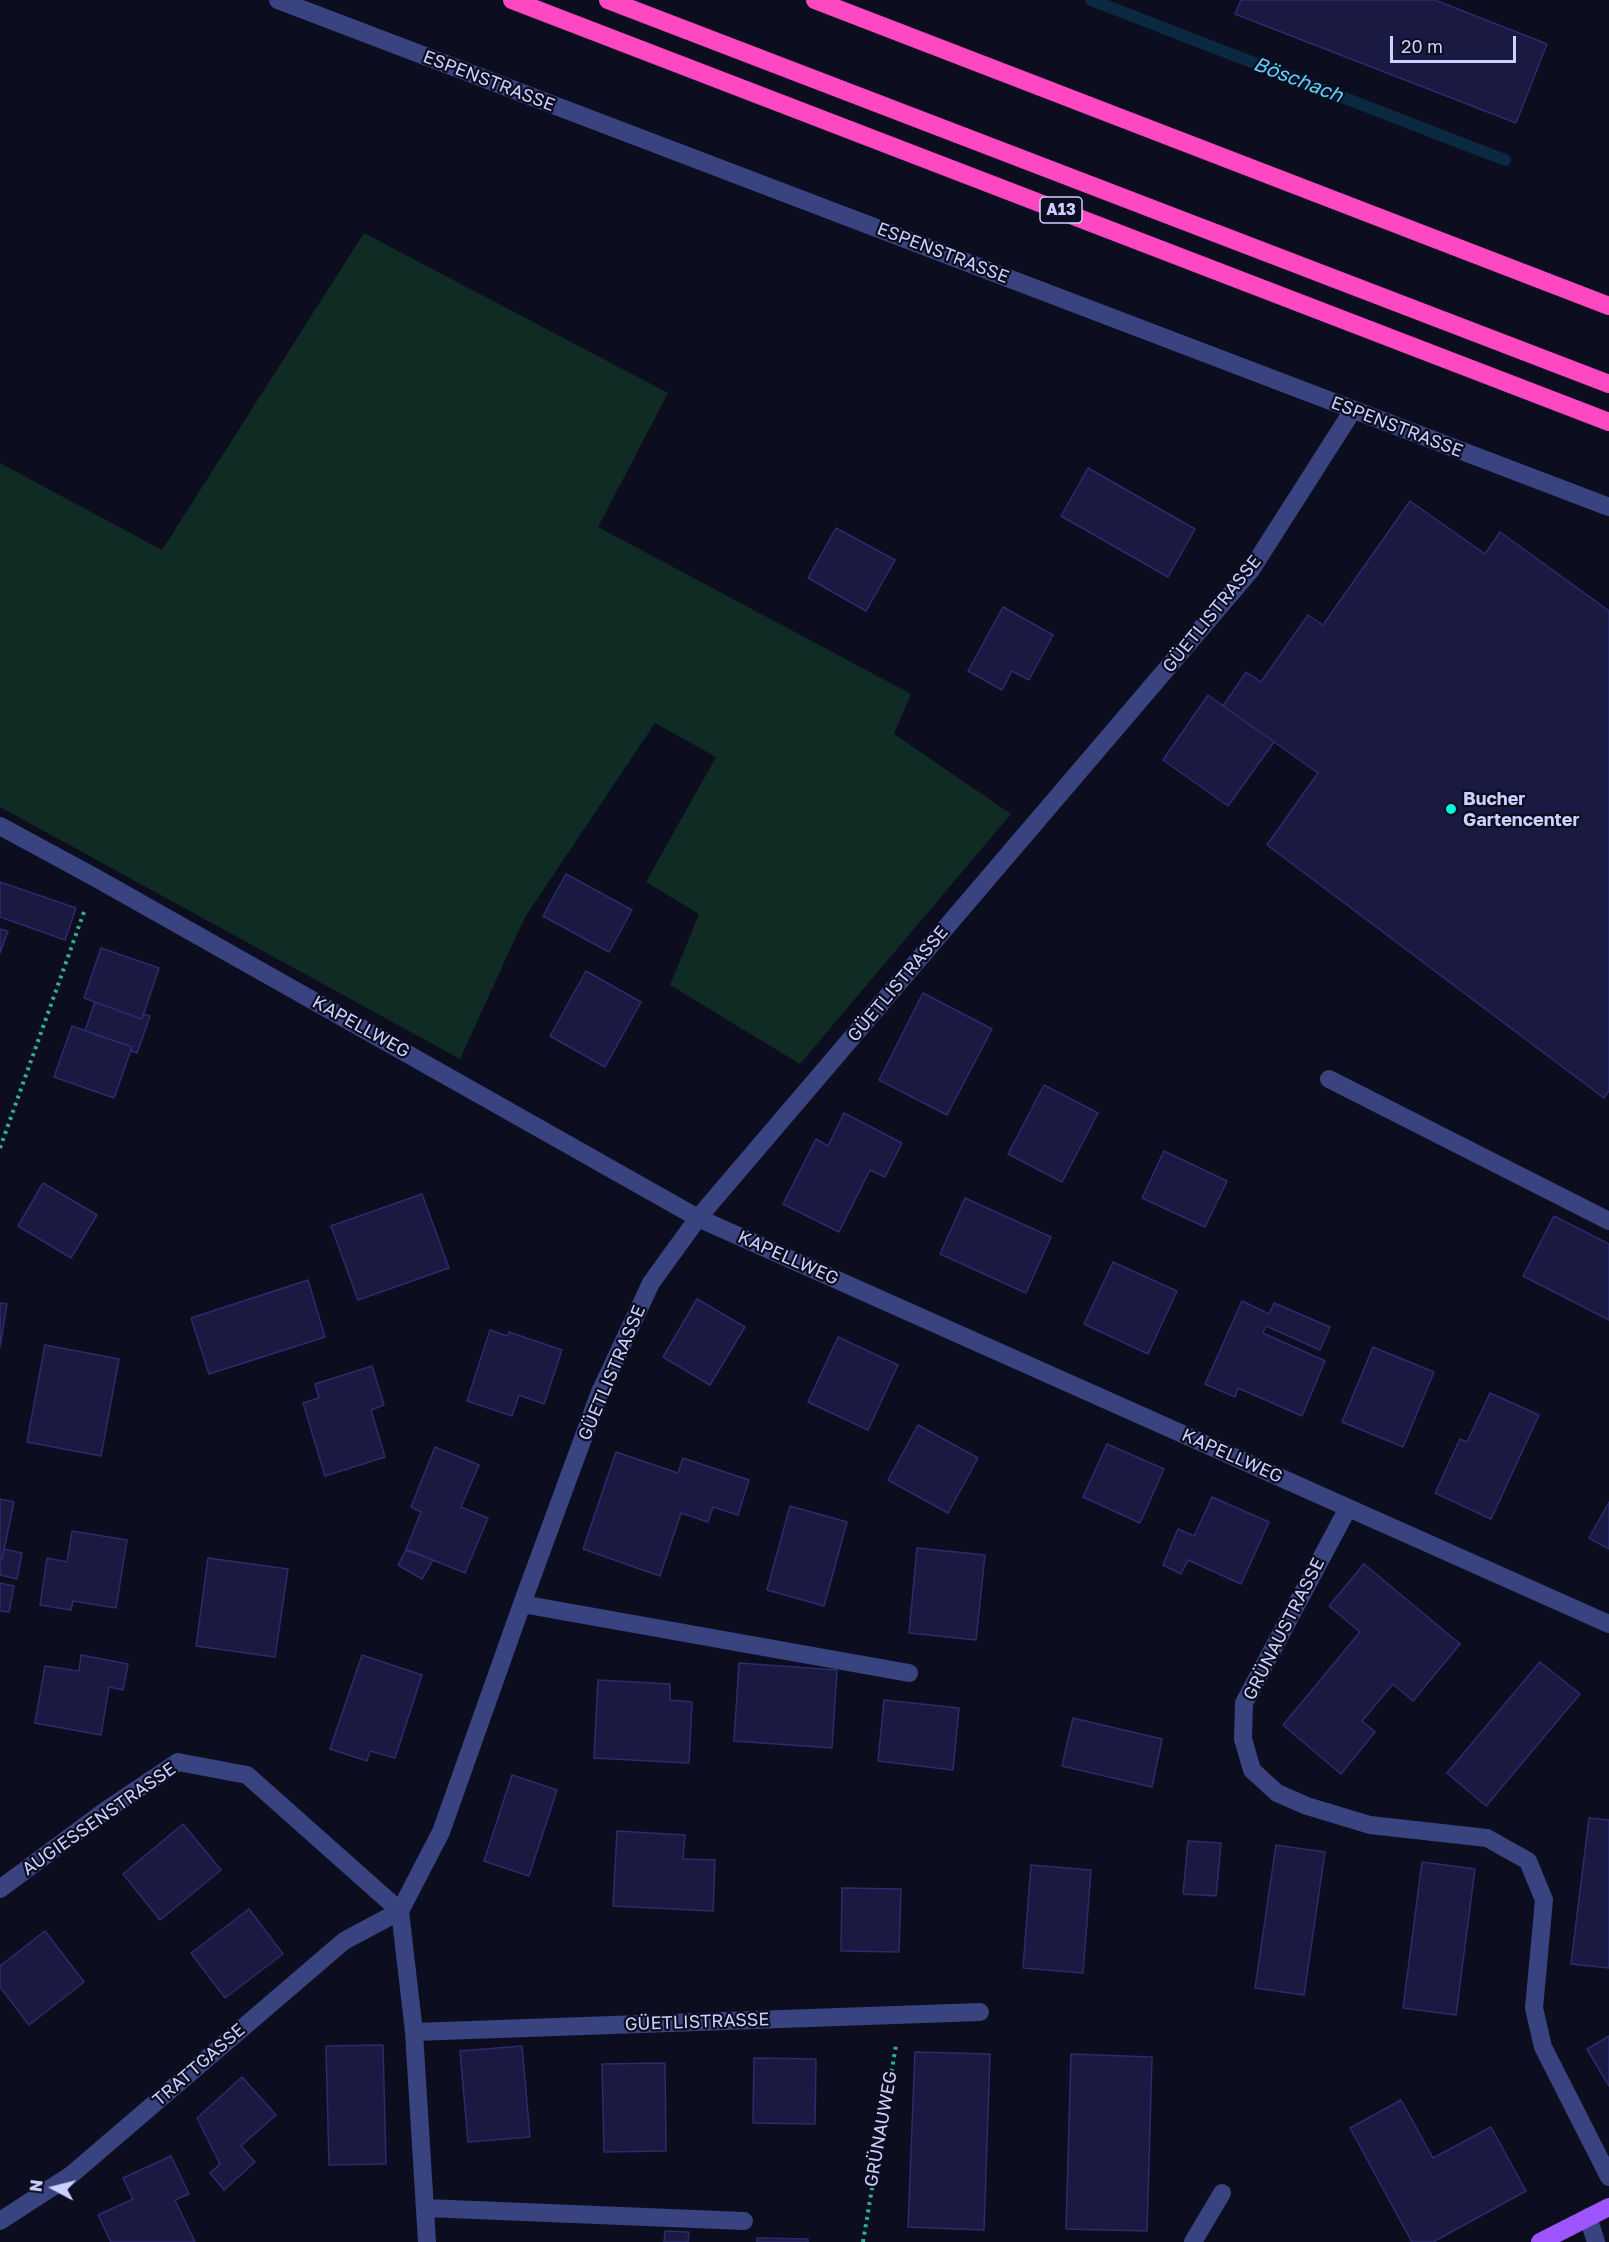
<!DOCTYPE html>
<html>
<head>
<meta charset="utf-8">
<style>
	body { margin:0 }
	#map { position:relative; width:1609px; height:2242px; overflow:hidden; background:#0d0d20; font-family:"Golos Text",sans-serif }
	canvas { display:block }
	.north { position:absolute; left:24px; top:2158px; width:60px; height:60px; -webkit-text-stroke:4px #0d0d20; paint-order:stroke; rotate:277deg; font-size:16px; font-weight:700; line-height:24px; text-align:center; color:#ccd0ff }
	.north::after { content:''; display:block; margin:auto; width:21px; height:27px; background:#ccd0ff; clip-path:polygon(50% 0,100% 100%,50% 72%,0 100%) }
	.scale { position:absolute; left:1390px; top:36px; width:126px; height:27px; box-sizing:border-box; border:3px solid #ccd0ff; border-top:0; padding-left:8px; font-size:18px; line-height:21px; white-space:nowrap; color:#ccd0ff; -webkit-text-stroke:4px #0d0d20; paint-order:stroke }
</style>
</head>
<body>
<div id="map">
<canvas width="1609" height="2242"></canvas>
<div class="north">N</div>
<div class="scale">20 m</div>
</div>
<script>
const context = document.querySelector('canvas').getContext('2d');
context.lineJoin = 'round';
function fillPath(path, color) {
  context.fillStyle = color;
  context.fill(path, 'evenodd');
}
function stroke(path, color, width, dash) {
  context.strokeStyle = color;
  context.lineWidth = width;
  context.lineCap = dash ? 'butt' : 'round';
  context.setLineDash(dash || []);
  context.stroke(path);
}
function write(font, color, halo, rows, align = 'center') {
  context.font = font + ' "Golos Text",sans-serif';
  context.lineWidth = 4.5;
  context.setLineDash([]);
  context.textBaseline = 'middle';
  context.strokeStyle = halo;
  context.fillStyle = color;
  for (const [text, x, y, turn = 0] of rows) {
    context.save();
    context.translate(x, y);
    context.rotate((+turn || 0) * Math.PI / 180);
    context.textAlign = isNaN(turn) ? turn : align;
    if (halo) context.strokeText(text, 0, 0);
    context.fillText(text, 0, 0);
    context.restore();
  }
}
fillPath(new Path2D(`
	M364,233l304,160 -70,134 313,167 -17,40 117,80 -211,250 -130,-79 29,-71 -53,-32 70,-125 -61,-34 -130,194 -65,142 -460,-252v-344l162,87z`), '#102a24');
stroke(new Path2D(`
	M1091,0l414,160`), '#0b2941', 12);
const building = new Path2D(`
	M1241,0h194l112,44 -31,79 -281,-109z
	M1088,468l107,61 -27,48 -107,-61z
	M1410,501l75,53 15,-22 109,79v480l-5,7 -337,-253 51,-72 -95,-67 23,-34 15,10 47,-67 15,10z
	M836,528l59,32 -29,51 -58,-33z
	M1003,607l50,28 -24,45 -17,-9 -10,19 -34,-19z
	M1208,695l66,47 -46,64 -65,-46z
	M566,874l66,36 -23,42 -66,-36z
	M0,882l76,26 -11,32 -65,-23z
	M0,929l8,2 -8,22z
	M101,948l58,20 -17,51 -58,-21z
	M586,971l55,31 -36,65 -55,-31z
	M923,993l69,36 -45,86 -68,-35z
	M95,1002l47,17 1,-5 7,2 -13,37 -6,-2 1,-4 -47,-16z
	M72,1026l60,21 -18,51 -60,-21z
	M1044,1085l54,28 -36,69 -54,-28z
	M844,1113l58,30 -17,34 -15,-7 -31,62 -56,-28 33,-65 12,7z
	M1164,1151l63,30 -22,46 -63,-29z
	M43,1183l54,32 -26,43 -53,-32z
	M422,1194l27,74 -91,32 -27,-74z
	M965,1198l86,39 -25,56 -86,-39z
	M1554,1216l55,28v76l-86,-44z
	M1113,1262l64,29 -29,63 -64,-30z
	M308,1280l17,57 -116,37 -18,-56z
	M697,1299l48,28 -35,58 -47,-28z
	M1242,1301l27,13 5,-11 56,24 -10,23 -54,-24 -3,7 62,28 -23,55 -64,-28 -3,9 -30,-13z
	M0,1303l7,1 -7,43z
	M490,1330l17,6 2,-4 53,18 -18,54 -25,-9 -7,21 -45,-15z
	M838,1337l60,28 -30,65 -60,-28z
	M45,1345l74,14 -18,97 -74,-14z
	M1373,1347l61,25 -31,75 -61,-25z
	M372,1366l12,39 -13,5 14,47 -60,19 -22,-73 16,-5 -4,-14z
	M1490,1393l49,22 -48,104 -56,-26 25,-54 7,3z
	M918,1425l60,33 -30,55 -60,-33z
	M1107,1444l57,25 -24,54 -57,-26z
	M435,1447l44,18 -18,42 27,11 -23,55 -59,-24 15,-37 -10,-5z
	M616,1452l62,21 5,-15 66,22 -11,35 -25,-8 -5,15 -27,-9 -21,63 -77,-27z
	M1212,1497l57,25 -28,62 -53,-24 -7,14 -18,-9 15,-36 16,7z
	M0,1499l14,3 -12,57h-2z
	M1609,1502v47l-20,-11z
	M790,1506l57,16 -23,84 -57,-16z
	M72,1531l55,9 -11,68 -43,-7 -2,9 -31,-5 7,-47 20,4z
	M917,1548l68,7 -9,85 -67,-7z
	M4,1549l18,4 -5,26 -17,-4v-16h2z
	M406,1550l27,10 -11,19 -24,-14z
	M208,1558l80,11 -13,88 -79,-11z
	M1364,1564l96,80 -47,57 -20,-17 -31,37 13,11 -34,42 -58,-49 77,-93 -31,-26z
	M0,1583l14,3 -5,26 -9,-1z
	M81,1655l47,9 -5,26 -14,-3 -8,48 -66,-12 10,-57 34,5z
	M362,1655l60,20 -27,83 -25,-7 -3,10 -37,-12z
	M1540,1662l40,32 -94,112 -39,-33z
	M739,1663l98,7 -5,78 -98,-7z
	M598,1680l72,4v16l22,2 -3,61 -95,-5z
	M884,1700l75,8 -6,62 -75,-9z
	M1073,1718l89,21 -10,48 -90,-21z
	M512,1775l45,15 -28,86 -45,-15z
	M1589,1818l20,2v148l-38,-4z
	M183,1824l38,46 -61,50 -37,-46z
	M617,1831l68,4 -2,24 32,1 -2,51 -100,-5z
	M1188,1841l33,2 -5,53 -33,-2z
	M1276,1845l49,7 -21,143 -49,-7z
	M1422,1862l53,7 -19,146 -53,-7z
	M1031,1865l60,5 -8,103 -60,-5z
	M842,1888l59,1 -2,63 -58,-1z
	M249,1909l34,45 -58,44 -34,-45z
	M45,1931l39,51 -55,43 -29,-38v-21z
	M1609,2036v50l-22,-37z
	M383,2045l3,119 -57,1 -3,-119z
	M522,2046l8,91 -62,5 -8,-91z
	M915,2052l75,2 -6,176 -76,-3z
	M1071,2054l81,3 -5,174 -81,-2z
	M754,2058l62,1 -1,65 -62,-1z
	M665,2063l1,88 -62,1 -2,-88z
	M242,2077l34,38 -35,31 14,16 -31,28 -14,-17 10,-9 -23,-46z
	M1401,2100l32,58 58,-31 35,64 -93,51h-21l-62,-114z
	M171,2156l18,38 -14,6 20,42h-84l-13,-27 35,-16 -10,-21z
	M665,2231l24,1 -1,10h-24z
	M757,2238l51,1v3h-51z`);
fillPath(building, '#1a1941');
stroke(building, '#2c2b6d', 1.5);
stroke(new Path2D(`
	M0,1148l85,-239
	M863,2242l33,-197`), '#2eb190', 4, [3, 4.5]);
stroke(new Path2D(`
	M278,0l1331,507
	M0,826l96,52 602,340 911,406
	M1329,1079l280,142
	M1348,1508l-104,195 -1,36 9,31 25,23 30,13 63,19 117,13 41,23 16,39 -10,108 9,39 66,130
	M522,1604l387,69
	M0,1889l105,-78 73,-49 69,13 153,136 -56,30 -273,234 -71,46
	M414,2032l566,-20
	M426,2208l318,13
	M1588,2217l8,25
	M427,2242l-13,-210 -14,-121 41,-79 81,-228 78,-212 51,-109 47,-65 553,-648 102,-160
	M1193,2242l29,-49`), '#38437f', 18);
stroke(new Path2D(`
	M1540,2242l69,-35`), '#9e54fe', 18);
stroke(new Path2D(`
	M512,0l1097,422
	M608,0l1001,384
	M815,0l794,306`), '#fe48c2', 18);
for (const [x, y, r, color] of [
	[1451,809,6,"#02f6df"]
]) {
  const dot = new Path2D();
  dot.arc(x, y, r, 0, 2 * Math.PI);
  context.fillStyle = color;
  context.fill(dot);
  stroke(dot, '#0d0d20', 2);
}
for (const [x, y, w] of [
	[1061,210,42]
]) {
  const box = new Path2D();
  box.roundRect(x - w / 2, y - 13, w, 26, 4.5);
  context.fillStyle = '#0d0d20';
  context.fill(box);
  stroke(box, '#ccd0ff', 1.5);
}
write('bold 16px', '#ccd0ff', null, [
	["A13",1061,210]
]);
write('18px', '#ccd0ff', '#0d0d20', [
	["ESPENSTRASSE",489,81,21],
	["ESPENSTRASSE",943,253,21],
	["ESPENSTRASSE",1397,427,21],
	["GÜETLISTRASSE",1212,614,-51],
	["GÜETLISTRASSE",898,984,-50],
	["KAPELLWEG",361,1027,29],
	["KAPELLWEG",788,1258,24],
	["GÜETLISTRASSE",612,1373,-67],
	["KAPELLWEG",1232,1456,24],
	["GRÜNAUSTRASSE",1284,1629,-63],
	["AUGIESSENSTRASSE",99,1819,-35],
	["GÜETLISTRASSE",697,2022,-2],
	["TRATTGASSE",199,2065,-41],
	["GRÜNAUWEG",881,2129,-80]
]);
write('bold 18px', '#ccd0ff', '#0d0d20', [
	["Bucher",1463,799],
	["Gartencenter",1463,820]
], 'left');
write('italic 20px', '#5bd2fe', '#0d0d20', [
	["Böschach",1298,80,21]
]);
</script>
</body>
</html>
